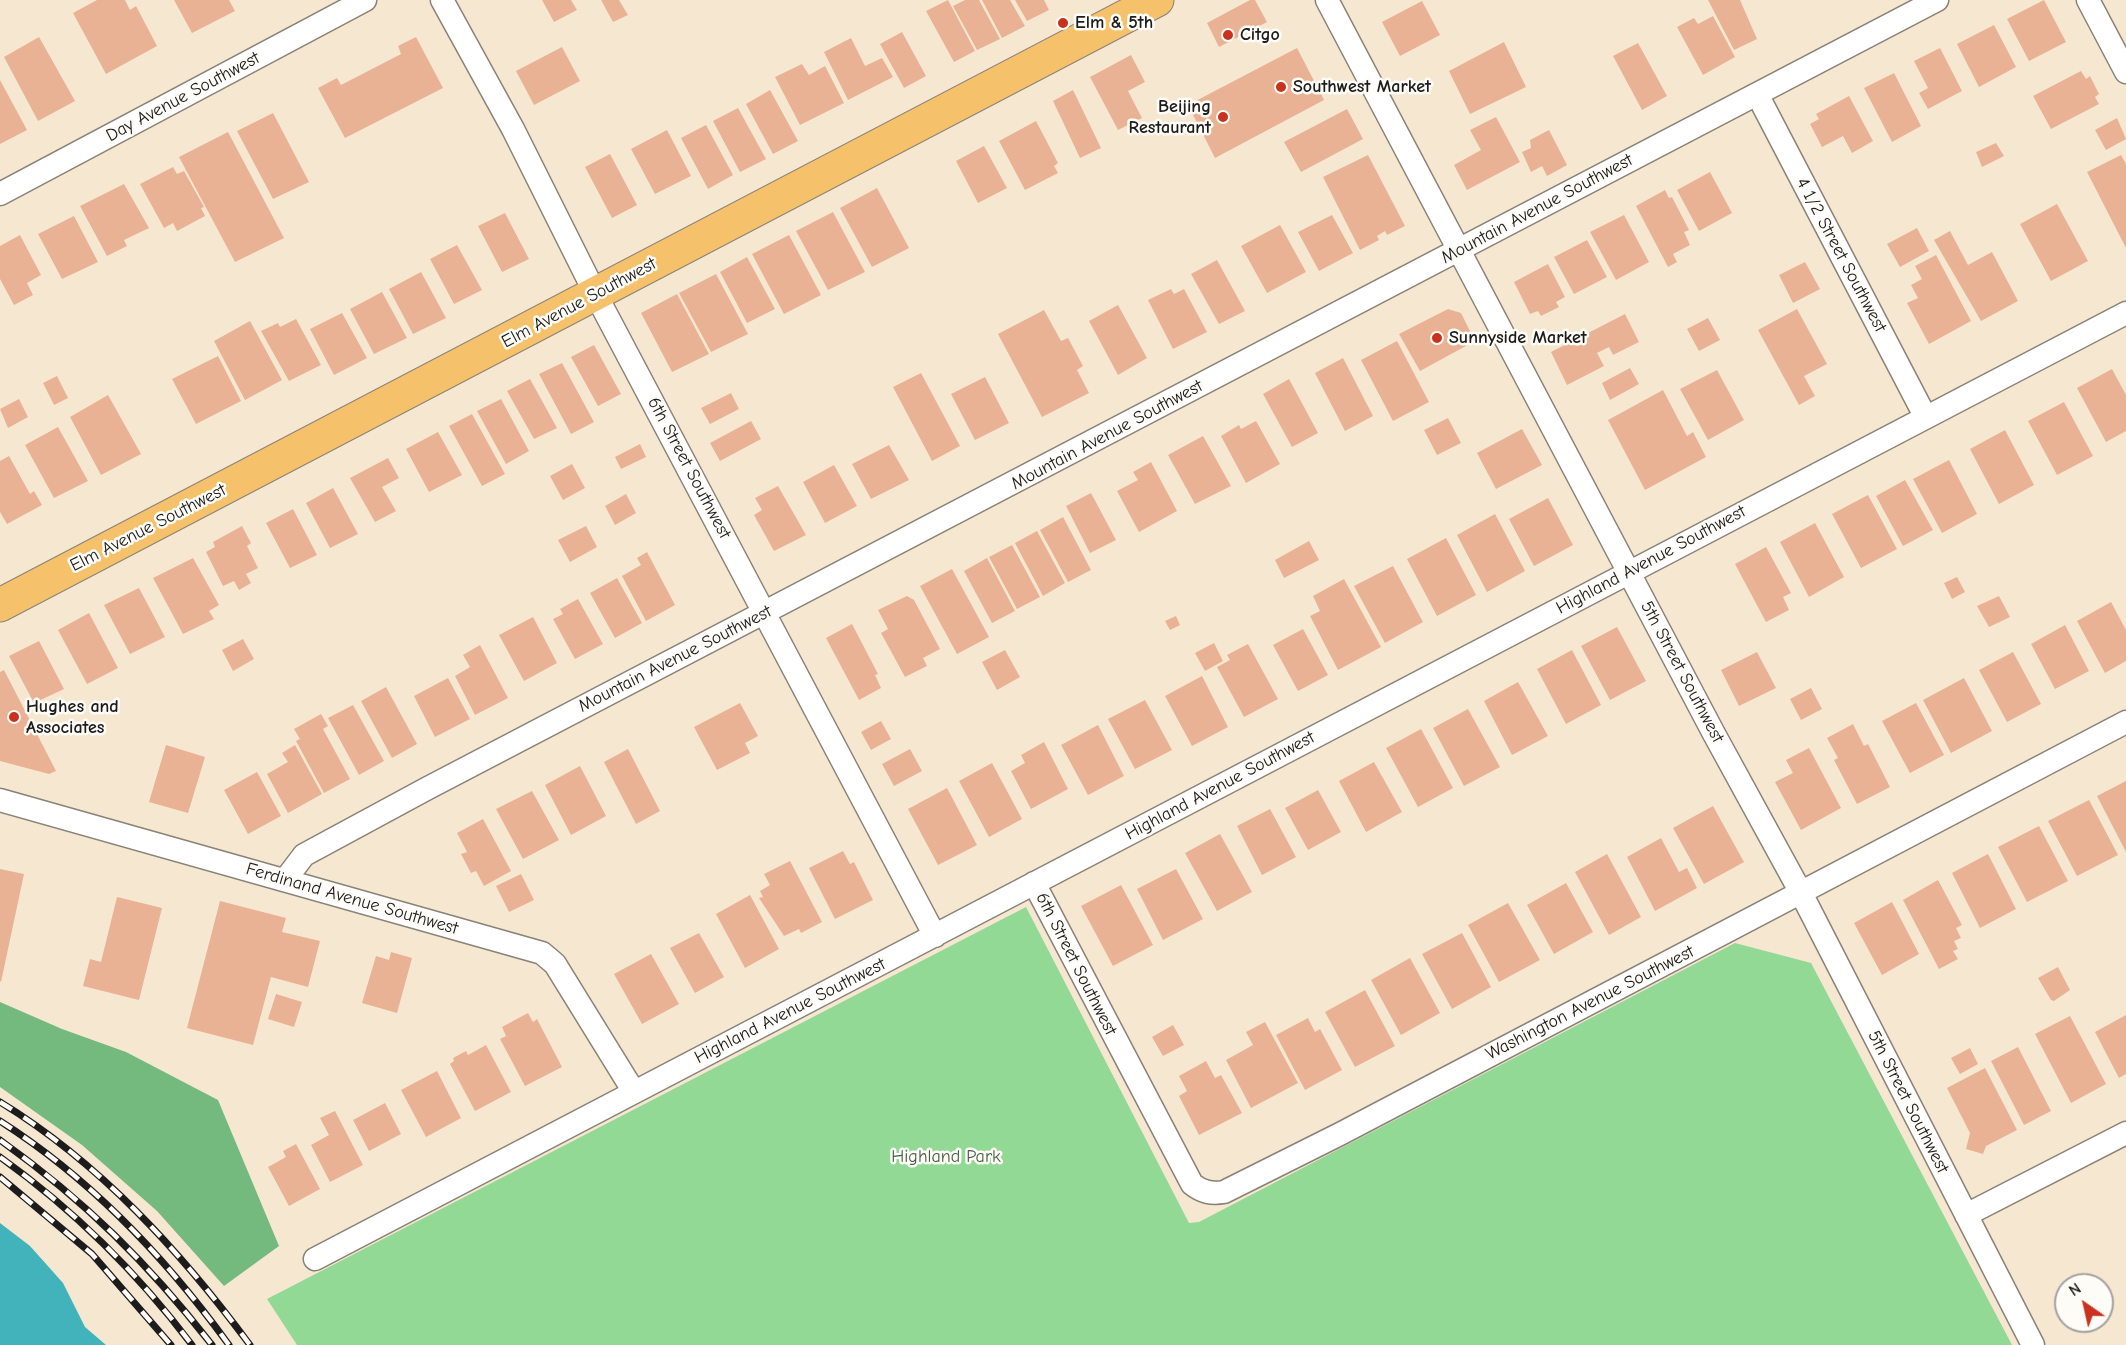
<!DOCTYPE html>
<html>
<head>
<meta charset="utf-8">
<style>
	body { margin:0 }
	#map { position:relative; width:2126px; height:1345px; overflow:hidden; background:#f6e7d1; font-family:"Comic Neue",sans-serif }
	canvas { display:block }
	.north { position:absolute; left:2054px; top:1273px; width:60px; height:60px; box-sizing:border-box; background:#fdfcf7; border:2px solid #a3a29f; border-radius:50%; rotate:326deg; font-size:16px; font-weight:700; line-height:24px; text-align:center; color:#1c1c1c }
	.north::after { content:''; display:block; margin:auto; width:21px; height:27px; background:#c8321e; clip-path:polygon(50% 0,100% 100%,50% 72%,0 100%) }
</style>
</head>
<body>
<div id="map">
<canvas width="2126" height="1345"></canvas>
<div class="north">N</div>
</div>
<script>
const context = document.querySelector('canvas').getContext('2d');
context.lineJoin = 'round';
function fillPath(path, color) {
  context.fillStyle = color;
  context.fill(path, 'evenodd');
}
function stroke(path, color, width, dash) {
  context.strokeStyle = color;
  context.lineWidth = width;
  context.lineCap = dash ? 'butt' : 'round';
  context.setLineDash(dash || []);
  context.stroke(path);
}
function write(font, color, halo, rows, align = 'center') {
  context.font = font + ' "Comic Neue",sans-serif';
  context.lineWidth = 5;
  context.setLineDash([]);
  context.textBaseline = 'middle';
  context.strokeStyle = halo;
  context.fillStyle = color;
  for (const [text, x, y, turn = 0] of rows) {
    context.save();
    context.translate(x, y);
    context.rotate((+turn || 0) * Math.PI / 180);
    context.textAlign = isNaN(turn) ? turn : align;
    if (halo) context.strokeText(text, 0, 0);
    context.fillText(text, 0, 0);
    context.restore();
  }
}
fillPath(new Path2D(`
	M1026,907l163,316 10,-1 536,-279 76,20 201,382h-1715l-30,-46z`), '#91d994');
fillPath(new Path2D(`
	M0,1002l62,27 64,23 92,48 61,146 -55,40 -67,-75 -75,-66 -82,-58z`), '#74b97e');
fillPath(new Path2D(`
	M0,1223l30,23 33,37 22,44 21,18h-106z`), '#42b2bb');
fillPath(new Path2D(`
	M97,0h28l5,10 6,-4 21,40 -51,28 -33,-61z
	M174,0h55l6,11 -43,22z
	M542,0h29l6,10 -23,12z
	M601,0h18l9,15 -15,7z
	M948,0l27,51 -21,11 -28,-51z
	M965,0h14l21,39 -23,11 -24,-44z
	M982,0h28l15,26 -23,12z
	M1015,0h29l5,10 -22,11z
	M1250,0h5l12,22 -48,25 -12,-24z
	M1708,0h32l17,39 -23,11z
	M2044,0l22,42 -37,19 -22,-42z
	M1422,1l18,34 -40,21 -18,-34z
	M1713,16l22,41 -32,18 -26,-48 17,-9 4,6z
	M1994,25l22,42 -37,20 -22,-43z
	M902,32l24,44 -22,12 -24,-44z
	M39,37l36,64 -37,20 -34,-64z
	M416,37l27,51 -98,50 -27,-50 19,-10 4,7 60,-31 -3,-8z
	M851,38l14,28 17,-8 11,19 -45,23 -24,-48z
	M1504,42l22,45 -56,27 -21,-43z
	M1638,43l29,53 -25,14 -29,-54z
	M562,47l18,34 -46,24 -18,-34z
	M1297,48l27,52 -109,58 -27,-53z
	M1940,48l22,43 -34,18 -9,-16 9,-5 -14,-27z
	M1131,55l14,27 -17,9 14,27 -24,12 -28,-53z
	M802,64l7,11 16,-9 19,37 -44,22 -25,-48z
	M2081,71l5,8 4,-3 9,18 -4,3 4,7 -48,25 -18,-33z
	M1894,73l27,53 -29,16 -28,-54z
	M0,80l27,50 -27,14z
	M770,90l28,51 -25,13 -27,-50z
	M1073,90l28,58 -21,10 -27,-57z
	M1849,96l24,45 -21,12 -9,-17 -21,11 -12,-23 9,-5 -3,-5z
	M738,108l28,51 -26,13 -27,-51z
	M1347,109l16,30 -62,33 -17,-30z
	M273,113l36,69 -36,17 -36,-68z
	M1496,117l24,45 -53,28 -13,-25 27,-15 -11,-20z
	M2117,118l9,21 -20,11 -11,-20z
	M1036,121l22,42 -4,3 4,7 -33,17 -26,-49z
	M706,125l27,50 -25,14 -27,-51z
	M667,130l24,46 -36,18 -24,-45z
	M1549,130l18,35 -20,11 -5,-10 -11,6 -9,-20 9,-4 -1,-8z
	M228,132l56,106 -49,24 -56,-105z
	M1996,143l8,13 -22,11 -6,-15z
	M984,146l23,42 -29,15 -22,-42z
	M610,154l27,51 -25,13 -27,-51z
	M1368,155l37,71 -18,9 -2,-4 -8,5 2,4 -19,10 -37,-73z
	M2121,155l5,9v84l-39,-76z
	M173,167l4,7 7,-3 20,36 -3,1 4,8 -28,15 -4,-8 -9,5 -24,-44z
	M1710,172l22,41 -33,18 -22,-41z
	M124,184l25,44 -25,12 3,6 -20,10 -27,-50z
	M877,188l32,60 -37,19 -32,-59z
	M1665,190l4,8 3,-1 17,33 -5,2 6,13 -17,9 4,8 -9,5 -32,-61z
	M2057,204l31,57 -37,20 -31,-57z
	M833,212l32,60 -37,18 -32,-59z
	M505,213l24,46 -27,13 -24,-46z
	M1332,215l21,38 -34,18 -21,-39z
	M1624,215l25,47 -33,18 -26,-48z
	M74,216l24,46 -36,17 -24,-45z
	M1280,225l26,47 -39,21 -26,-47z
	M1917,228l12,23 -29,16 -13,-23z
	M1950,231l18,34 24,-13 26,49 -37,20 -47,-81z
	M20,235l21,40 -14,8 6,12 -19,10 -14,-26v-33z
	M789,235l32,60 -37,19 -32,-60z
	M1587,240l20,37 -33,17 -20,-37z
	M457,245l25,45 -28,14 -24,-45z
	M1936,255l35,66 -42,23 -22,-41 11,-5 -7,-13 11,-6 -7,-13z
	M747,257l28,52 -28,14 -27,-51z
	M1217,260l28,51 -26,13 -28,-50z
	M1805,262l15,27 -27,14 -14,-28z
	M1548,264l17,33 -9,5 3,5 -18,9 -3,-5 -8,3 -16,-32z
	M421,272l25,46 -33,16 -24,-45z
	M716,274l32,60 -37,18 -32,-59z
	M1171,289l3,5 10,-5 23,43 -34,17 -25,-49z
	M382,292l25,46 -33,16 -24,-45z
	M677,294l32,60 -37,18 -31,-59z
	M1118,305l29,53 -29,17 -29,-54z
	M1448,309l13,4 14,28 -55,30 -21,-37z
	M1797,309l30,55 -23,12 11,20 -16,9 -41,-75z
	M1044,310l17,31 7,-3 15,28 -6,4 12,23 -47,24 -44,-83z
	M342,313l25,45 -33,17 -24,-46z
	M1625,314l14,28 -26,13 -4,-8 -12,6 7,13 -37,19 -16,-33z
	M1708,318l12,22 -21,11 -12,-22z
	M296,319l25,46 -32,16 -28,-50 17,-8 2,4z
	M250,321l32,59 -37,20 -31,-59z
	M1397,341l32,61 -36,19 -32,-61z
	M594,345l27,49 -23,12 -27,-49z
	M218,356l23,45 -45,23 -24,-45z
	M1343,358l30,58 -28,15 -30,-58z
	M562,363l32,59 -23,12 -32,-60z
	M1630,368l9,16 -29,16 -8,-17z
	M2112,369l14,26v36l-20,11 -29,-54z
	M1717,370l27,50 -36,20 -28,-51z
	M921,373l39,73 -28,15 -39,-74z
	M57,376l11,22 -14,7 -11,-22z
	M985,377l24,46 -34,17 -24,-46z
	M530,379l27,49 -23,11 -27,-48z
	M1289,379l29,54 -26,14 -29,-53z
	M1663,390l24,46 6,-4 13,25 -61,33 -37,-70z
	M731,393l8,16 -29,15 -9,-16z
	M108,395l33,59 -40,21 -31,-58z
	M19,399l9,18 -20,11 -8,-19z
	M501,399l28,52 -23,13 -29,-53z
	M2064,402l29,54 -36,19 -29,-54z
	M472,414l33,60 -23,12 -33,-60z
	M1448,418l13,25 -24,12 -13,-25z
	M751,421l10,18 -41,22 -10,-18z
	M1256,421l24,43 -34,19 -25,-47 18,-11 2,4z
	M58,427l30,54 -34,17 -29,-53z
	M1522,429l20,36 -46,24 -19,-36z
	M2005,430l29,55 -35,19 -29,-55z
	M438,432l24,43 -33,17 -23,-43z
	M1203,436l28,50 -36,18 -27,-49z
	M640,444l6,13 -25,12 -6,-12z
	M889,445l20,35 -38,19 -19,-35z
	M9,456l21,38 4,-3 8,14 -35,19 -7,-12v-51z
	M388,458l11,20 -17,9 14,24 -21,11 -25,-44z
	M1949,460l28,54 -35,19 -29,-54z
	M1151,462l26,49 -38,21 -22,-41 21,-11 -5,-8z
	M572,464l13,24 -22,12 -13,-24z
	M834,465l23,41 -32,17 -22,-41z
	M1905,480l28,50 -30,16 -27,-50z
	M778,486l28,49 -32,16 -20,-36 8,-5 -7,-12z
	M333,488l25,46 -28,14 -24,-45z
	M1091,493l25,47 -26,13 -24,-47z
	M626,494l10,19 -21,12 -10,-19z
	M1868,495l29,54 -36,19 -29,-54z
	M1548,498l25,47 -39,21 -25,-47z
	M293,509l24,46 -27,13 -24,-45z
	M1495,514l30,57 -38,21 -30,-57z
	M1063,517l28,53 -23,12 -28,-52z
	M1815,523l29,54 -35,20 -29,-55z
	M242,526l9,17 -4,3 11,22 -12,6 5,9 -12,7 -5,-9 -11,5 -17,-34 9,-5 -2,-5z
	M586,526l11,21 -27,15 -12,-22z
	M1037,531l28,52 -22,13 -28,-53z
	M1446,538l30,57 -39,21 -30,-57z
	M1309,541l10,19 -35,18 -9,-18z
	M1012,545l28,52 -23,12 -28,-52z
	M1766,547l25,46 -8,4 6,13 -23,12 -31,-58z
	M647,552l28,53 -29,16 -24,-45 19,-11 -4,-7z
	M193,558l26,47 -10,6 5,8 -31,15 -30,-56z
	M987,558l28,53 -23,12 -28,-52z
	M1393,566l30,56 -38,21 -31,-57z
	M952,569l37,68 -32,17 -37,-68z
	M1957,577l8,15 -13,7 -8,-16z
	M617,578l25,45 -27,15 -25,-45z
	M1344,579l37,68 -43,23 -28,-54 10,-5 -7,-15z
	M139,588l26,49 -35,17 -26,-49z
	M907,596l7,4 26,49 -17,9 4,8 -22,11 -24,-44 7,-4 -10,-19z
	M1999,596l11,21 -21,10 -12,-21z
	M578,599l25,45 -28,15 -22,-40 10,-5 -3,-5z
	M2111,602l15,28v31l-21,12 -28,-52z
	M89,613l29,55 -31,16 -29,-54z
	M1176,616l4,9 -10,5 -5,-9z
	M533,617l24,46 -33,18 -25,-46z
	M852,624l26,50 -3,1 6,13 -22,12 -33,-62z
	M2065,625l24,46 -34,18 -24,-45z
	M1617,627l29,54 -36,19 -29,-54z
	M1303,629l25,46 -30,16 -25,-46z
	M243,639l11,20 -21,12 -11,-21z
	M39,641l25,48 -30,14 -25,-47z
	M1214,643l9,18 -18,10 -10,-18z
	M1248,644l30,55 -34,18 -27,-50 13,-7 -3,-5z
	M480,645l28,53 -33,17 -20,-39 15,-9 -7,-12z
	M1005,650l15,27 -23,13 -15,-28z
	M1572,650l29,55 -35,19 -29,-55z
	M1757,652l19,36 -37,18 -18,-36z
	M2013,652l28,52 -34,18 -28,-52z
	M4,670l52,101 -7,3 -49,-13v-89z
	M1202,676l26,51 -36,19 -27,-50z
	M448,678l22,41 -35,18 -21,-41z
	M1964,678l28,53 -41,22 -28,-53z
	M1518,682l30,54 -36,19 -28,-54z
	M386,687l31,57 -25,14 -31,-57z
	M1811,688l11,21 -21,11 -11,-21z
	M1145,700l27,50 -37,19 -27,-50z
	M740,703l18,33 -13,7 5,10 -33,17 -23,-43z
	M1916,703l28,52 -34,18 -28,-52z
	M353,705l31,56 -25,14 -31,-57z
	M1468,709l32,58 -36,19 -31,-58z
	M321,714l7,12 -5,3 27,50 -26,14 -28,-52 4,-2 -6,-10z
	M881,721l10,18 -20,11 -10,-18z
	M1853,724l11,22 4,-2 22,43 -33,17 -23,-44 4,-2 -11,-20z
	M1098,725l26,51 -36,19 -27,-50z
	M1421,729l32,59 -35,19 -32,-59z
	M1044,742l24,47 -37,20 -20,-38 14,-8 -4,-8z
	M166,745l39,12 -17,56 -39,-11z
	M295,745l27,49 -34,19 -21,-39 21,-12 -6,-9z
	M1809,748l32,60 -40,22 -26,-48 18,-9 -7,-13z
	M628,749l32,62 -24,13 -32,-62z
	M910,749l12,22 -28,15 -12,-22z
	M1374,762l28,50 -36,20 -27,-51z
	M992,763l30,56 -33,18 -30,-56z
	M580,766l26,50 -35,19 -26,-50z
	M257,772l24,44 -33,18 -24,-44z
	M2126,781v71l-29,-56z
	M947,788l30,57 -39,20 -30,-56z
	M1318,790l23,42 -33,18 -23,-42z
	M532,791l27,49 -36,19 -27,-50z
	M2089,800l29,55 -41,21 -29,-55z
	M1713,806l31,56 -40,22 -31,-56z
	M1270,809l26,48 -34,18 -25,-49z
	M483,819l28,52 -27,15 -8,-15 -5,2 -10,-19 6,-2 -10,-19z
	M2039,826l29,55 -41,21 -29,-55z
	M1220,834l32,58 -35,19 -32,-58z
	M1661,838l18,34 8,-4 10,20 -42,23 -28,-54z
	M843,851l7,13 4,-2 19,38 -38,19 -26,-51z
	M1607,854l34,63 -32,18 -34,-63z
	M1988,854l28,55 -36,19 -28,-55z
	M790,861l32,61 -21,11 -2,-4 -15,7 -25,-38 4,-1 -3,-6 10,-6 -6,-11z
	M0,869l24,5 -23,108 -1,-1z
	M1176,869l27,50 -40,21 -26,-51z
	M521,874l13,26 -25,12 -13,-26z
	M1938,880l24,45 -6,3 5,10 -7,3 4,8 -5,2 5,8 -19,10 -36,-69z
	M1566,883l27,49 -39,22 -27,-49z
	M1121,885l32,60 -40,21 -32,-60z
	M750,895l29,54 -34,19 -29,-54z
	M117,897l45,11 -23,92 -56,-14 7,-27 11,3z
	M220,901l66,17 -4,14 38,9 -12,46 -37,-10 -18,68 -66,-17z
	M1892,902l27,52 -37,21 -28,-52z
	M1508,903l32,57 -41,22 -31,-57z
	M699,933l25,44 -29,16 -25,-45z
	M1462,933l29,54 -39,22 -30,-55z
	M391,952l21,6 -15,55 -35,-10 14,-47 13,4z
	M651,954l28,50 -37,20 -28,-50z
	M1410,958l30,55 -39,22 -30,-55z
	M2058,967l12,23 -16,11 -3,-1 -13,-22z
	M1365,990l30,56 -40,21 -30,-55z
	M276,994l26,8 -8,25 -26,-8z
	M528,1013l5,9 4,-3 25,48 -37,19 -25,-47 6,-3 -4,-9z
	M2126,1015v59l-7,4 -24,-46z
	M2070,1016l36,68 -35,19 -36,-69z
	M1308,1018l7,14 5,-3 22,41 -37,20 -29,-55z
	M1265,1022l33,61 -47,25 -25,-48 27,-15 -7,-13z
	M1173,1025l11,20 -21,11 -11,-19z
	M486,1045l25,47 -36,19 -25,-47 4,-3 -1,-3 13,-7 2,4z
	M2018,1047l33,64 -27,14 -33,-64z
	M1970,1048l8,16 -18,10 -9,-16z
	M1206,1061l9,17 6,-3 21,38 -43,22 -20,-39 8,-5 -8,-15z
	M1985,1068l32,62 -31,16 -3,8 -17,-5 4,-16 -23,-45z
	M437,1071l24,47 -35,19 -25,-47z
	M385,1103l16,31 -32,17 -16,-31z
	M335,1111l28,54 -33,17 -19,-37 18,-10 -9,-17z
	M296,1144l24,45 -31,17 -21,-39 18,-10 -3,-6z`), '#eab294');
const street = new Path2D(`
	M442,0l71,129 83,166 339,641
	M1327,0l386,732 87,159 233,454
	M2088,0l38,72
	M1757,94l168,322
	M0,194l365,-194
	M0,800l542,153 13,11 79,128
	M285,880l19,-25 124,-67 1509,-788
	M1034,883l158,301c10,8 19,10 32,8l116,-58 786,-412
	M1966,1215l160,-82
	M315,1259l1811,-946`);
const primary = new Path2D(`
	M0,605l1157,-605`);
stroke(street, '#898276', 25);
stroke(primary, '#898276', 35);
stroke(street, '#fff', 22);
stroke(primary, '#f5c16b', 33);
const rail = new Path2D(`
	M0,1102c100,61 181,150 250,243
	M0,1121c91,58 166,137 229,224
	M0,1140c85,61 148,123 212,205
	M0,1157c74,53 137,115 192,188
	M0,1177l92,77 79,91`);
stroke(rail, '#1c1c1c', 7);
stroke(rail, '#fdfcf7', 4.5, [14]);
for (const [x, y, r, color] of [
	[1063,23,6,"#c8321e"],
	[1228,35,6,"#c8321e"],
	[1281,87,6,"#c8321e"],
	[1223,117,6,"#c8321e"],
	[1437,338,6,"#c8321e"],
	[14,717,6,"#c8321e"]
]) {
  const dot = new Path2D();
  dot.arc(x, y, r, 0, 2 * Math.PI);
  context.fillStyle = color;
  context.fill(dot);
  stroke(dot, '#fdfcf7', 2);
}
write('bold 18px', '#1c1c1c', '#fdfcf7', [
	["Elm & 5th",1075,23],
	["Citgo",1240,35],
	["Southwest Market",1293,87],
	["Beijing",1211,107,"right"],
	["Restaurant",1211,128,"right"],
	["Sunnyside Market",1449,338],
	["Hughes and",26,707],
	["Associates",26,728]
], 'left');
write('18px', '#1c1c1c', '#fdfcf7', [
	["Day Avenue Southwest",183,97,-28],
	["Mountain Avenue Southwest",1537,209,-28],
	["4 1/2 Street Southwest",1841,255,62],
	["Elm Avenue Southwest",579,303,-28],
	["Mountain Avenue Southwest",1107,435,-28],
	["6th Street Southwest",689,468,62],
	["Elm Avenue Southwest",148,528,-27],
	["Highland Avenue Southwest",1651,560,-28],
	["Mountain Avenue Southwest",675,659,-27],
	["5th Street Southwest",1682,672,62],
	["Highland Avenue Southwest",1220,786,-28],
	["Ferdinand Avenue Southwest",352,899,16],
	["6th Street Southwest",1076,964,63],
	["Washington Avenue Southwest",1590,1003,-27],
	["Highland Avenue Southwest",790,1011,-27],
	["5th Street Southwest",1908,1102,63]
]);
write('18px', '#455e46', '#fdfcf7', [
	["Highland Park",946,1157]
]);
</script>
</body>
</html>
